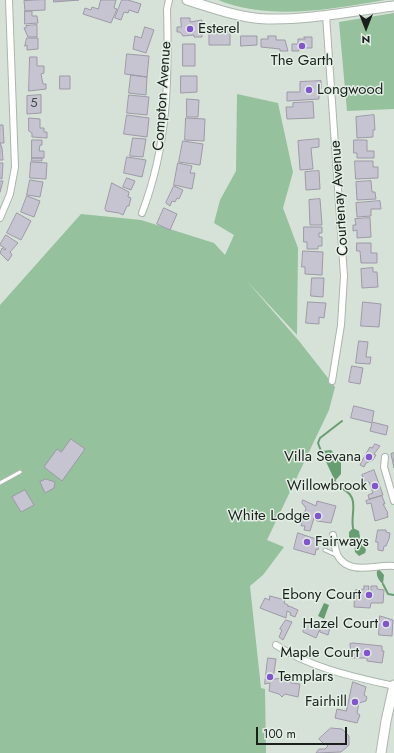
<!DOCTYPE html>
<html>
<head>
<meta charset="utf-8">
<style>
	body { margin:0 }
	#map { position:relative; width:394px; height:753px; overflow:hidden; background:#d6e2d7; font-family:Jost,sans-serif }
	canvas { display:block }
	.north { position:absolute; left:346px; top:8px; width:40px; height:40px; -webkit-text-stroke:3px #e3efe5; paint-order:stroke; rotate:180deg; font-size:11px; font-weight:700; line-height:16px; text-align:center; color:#1a1f1b }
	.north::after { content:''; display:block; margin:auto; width:14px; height:18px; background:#1a1f1b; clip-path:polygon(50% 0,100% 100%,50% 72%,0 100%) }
	.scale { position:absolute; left:256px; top:727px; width:91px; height:18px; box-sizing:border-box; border:2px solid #1a1f1b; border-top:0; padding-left:5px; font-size:12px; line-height:14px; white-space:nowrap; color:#1a1f1b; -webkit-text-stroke:3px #e3efe5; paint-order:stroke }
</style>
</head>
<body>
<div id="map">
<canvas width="394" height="753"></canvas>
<div class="north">N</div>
<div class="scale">100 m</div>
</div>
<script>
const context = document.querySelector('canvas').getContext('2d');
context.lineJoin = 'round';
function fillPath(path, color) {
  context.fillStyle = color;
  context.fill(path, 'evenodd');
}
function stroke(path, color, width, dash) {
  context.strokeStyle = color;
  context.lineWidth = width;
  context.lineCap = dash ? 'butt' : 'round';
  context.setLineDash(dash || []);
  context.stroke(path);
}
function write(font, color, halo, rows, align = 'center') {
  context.font = font + ' Jost,sans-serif';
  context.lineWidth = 3;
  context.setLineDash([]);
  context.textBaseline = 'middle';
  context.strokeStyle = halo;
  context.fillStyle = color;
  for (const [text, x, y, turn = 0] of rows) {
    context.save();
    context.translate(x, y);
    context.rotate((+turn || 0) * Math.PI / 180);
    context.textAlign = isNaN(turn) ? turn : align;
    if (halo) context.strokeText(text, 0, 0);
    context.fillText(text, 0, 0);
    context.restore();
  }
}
fillPath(new Path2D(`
	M218,0h167c-53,9 -115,21 -167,0z
	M394,13v96l-47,2 -8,-89z
	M237,94l41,9 15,69 -10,36 15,40 -1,87 -51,-55 53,61 36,46 -6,23 -62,130 17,7 -21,28 -13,11 11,102 4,1 1,64h-266v-448l81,-91 60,6 73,23 11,12 9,-20 -20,-12 6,-23 16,-29z`), '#95c19c');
fillPath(new Path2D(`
	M331,450l10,10v14l-6,7 -14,-30z
	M353,528l6,3 1,6 -2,5 5,2 3,6 -1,3 -6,3 -4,-4c-1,-7 1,-10 -6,-14v-6z
	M378,568l6,7 -1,9c-5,-4 -8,-10 -5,-16z
	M324,603l5,2 -5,14 -6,-3z`), '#669e71');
stroke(new Path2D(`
	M321,451l-3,-8 2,-5 22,-17
	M335,481l3,6c24,8 12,25 15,41
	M383,584l5,10 6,1`), '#669e71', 2);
const building = new Path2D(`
	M45,0v10l-20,1 -1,-10z
	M54,0h25l-25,2z
	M101,0h15l-2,8 3,1 -6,14 -28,-9 2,-6 6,2 1,-3 6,2z
	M122,0h6l13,4 -3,9 -9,-3 -1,3 -4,-1 -3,8 -6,-2z
	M25,11h7v5h5l1,7 -13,1z
	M181,18h9v4l12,-2v17h-8v-2l-11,1 -3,-4h-3v-5h4z
	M37,25v12h-9l-4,-9h2v-2z
	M145,27l9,3 -8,23 -13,-4 2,-13 6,2z
	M216,31l14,1v13h-21v-12z
	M241,36h16v9l-16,1z
	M268,36h8v4h9l3,11h-8v-2l-19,-2v-8h7z
	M304,37h8v11h-13v3h-7v-7h6v-5h7z
	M27,38h11v11l-11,1v-5l-2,1z
	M183,44h12v22h-12z
	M127,54l22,2 -2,21 -22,-3z
	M30,57h7v9h7v7l-3,1 2,10h3v5l-17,2z
	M131,75l16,2 -1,18 -17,-2z
	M60,76h10v13h-10z
	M181,76h16v16l-16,1z
	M321,81v8h-2v10l-32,2v-9h13v-10z
	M41,95v18l-14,1v-18z
	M129,95l20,2 -2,18 -20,-2z
	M187,99l12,1 -1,17h-11z
	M313,102l1,16 -27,1 -1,-12h7v-4z
	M127,115l22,3 -2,19 -23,-3z
	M374,115l1,15h-2v7l-16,1 -1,-21z
	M29,118l11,1v9h4v4h3v6l-15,-1v-4l-3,-2z
	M186,118l19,1 -1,22 -19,-1z
	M0,125h3l1,18h-4z
	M133,138l13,1 -3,18 -13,-1z
	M319,139v8l-8,1 2,21 -13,1 -2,-29z
	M32,140h10v5h-2l-1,6h5v7h-12z
	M354,140h13v11h7v7h-17v-5h-3z
	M183,141l20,3 -3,21 -21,-3z
	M0,143l2,5 1,12h-3z
	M127,157l19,3 -4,17 -18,-4z
	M32,158h10v3h-10z
	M355,161h18v6h5v11l-22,1z
	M31,162l16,1 -1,16 -16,-1z
	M0,163h3l-1,16 -2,-1z
	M178,163l14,3 -2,7h5l-3,16 -18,-4z
	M319,171l1,18 -14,1 -1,-18z
	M127,178l8,3 -4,9 -8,-3z
	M30,180l13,2 -3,15 -13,-2z
	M0,181h3l-3,11z
	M371,181l1,11h3l1,7 -19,1 -1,-18z
	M112,183l17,9 -1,5 3,1 -2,8h-2l-4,9 -4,-2 -13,-2 -1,-2z
	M174,186l9,4 -4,9 -2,-1 -2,4 -3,-1 -2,5 -4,-3z
	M27,196l13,5 -6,16 -13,-5z
	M320,199l2,26h-12l-1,-25z
	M380,201l1,8h-10v7l-14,1 -1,-14z
	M164,208l13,6 -7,16 -13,-6z
	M17,213l14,8 -10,19 -14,-7z
	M370,218l1,19 -14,1v-8l-4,1v-6h3l-1,-6z
	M304,227h18v6h-3v4h3v9h-4v3h-11v-7h-3z
	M6,235l12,8 -8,9 2,3 -4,6 -8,-8 2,-5 3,2 1,-1 -6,-4z
	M357,243h14v10h6v10h-16l-1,-12h-3z
	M303,251l20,1 -1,23 -17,-1v-7h-3z
	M373,268v4h4l1,15 -16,1 -1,-19z
	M312,278h12l-1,19 -12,-1z
	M308,302l18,1 -2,15 -5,-1v7l-13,-1z
	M363,302l18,2 -2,23 -18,-1z
	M359,341l9,1 -2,15h5l-1,7 -14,-1z
	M352,366l11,2 -3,16 -11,-2z
	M354,406l20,5 -2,11 16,4 -2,9 -16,-4 2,-8 -21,-5z
	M71,439l14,10 -23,32 -18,-14 13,-18 4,3z
	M375,444l5,2 -6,8 2,1 -3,5 -7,3 -2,4 -4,-2 3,-6 7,-12 2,1z
	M394,453v15l-3,-14z
	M374,470l9,25 -14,4 -1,-4 5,-2 -4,-11 -4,1 -3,-8z
	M46,479l9,3 -1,6 -9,5 -5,-11z
	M25,490l9,15 -13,7 -9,-15z
	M382,496l3,8h-2l1,2 4,7h-1l1,4 -13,4 -4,-18 -4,1 -1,-3z
	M303,500l13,6 1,-5 19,5 -5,17 -14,-2 -3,-3 -4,13 -6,-1 1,-4h-4l1,-4 -1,-2 3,-2 -2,-5 3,-1 1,-4 -4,-5z
	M378,530h8v2l4,1 -1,6 -3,7h-2l-1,5 -5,-1v-8h-2z
	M298,533l21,7 -1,10 -2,-1 -1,6 -21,-6z
	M364,586h5l-1,6h3v-6h6v3l7,1 -1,13h-12l-1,5 -16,-1 1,-17 9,-1z
	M270,596l15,4 -1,3 4,2v2l1,-1 9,4 -3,7 -5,-2 1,-2 -4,-2 -1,7 -26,-10 5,-10 4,2z
	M380,616l13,4 -1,16 -13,-1z
	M286,620l6,2 -9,18 -4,-3 3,-7 -2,-1z
	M307,623l13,6 -4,9 -13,-6z
	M323,625l7,3 -2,7 -8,-3z
	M353,643l29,3v5h2l-2,12 -15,-2v-3h-16l-1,-14z
	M268,658l8,1 -3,20 14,-1v1l4,1v3l9,1 -2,13 -13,-3 -3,3 -3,-3 -10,-3 1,-8 -5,1z
	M353,682l13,5 -2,8 3,2 -1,4 -7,2 -2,10 3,2 -3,8 -22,-5 2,-9 9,2z
	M331,728l11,1 7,7v9l-8,7 -25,1 3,-4h6l3,-3 -2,-2 -1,1 -6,-6z`);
fillPath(building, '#c7c4d2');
stroke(building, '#9d99a7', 1);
const lane = new Path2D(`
	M0,483l20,-11
	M325,550l11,5`);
const street = new Path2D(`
	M326,15l18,261 -3,49 -9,56
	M142,213c26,-68 27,-133 25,-204l2,-9
	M0,218l10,-24 5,-27 -6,-167
	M385,457l-1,10 10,34
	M333,535c1,6 2,16 5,21 11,20 39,8 56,10
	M276,645c34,23 79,32 118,41`);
const secondary = new Path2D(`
	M187,0c26,8 52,18 80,19 42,1 85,-8 127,-13
	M381,753l5,-32 8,-36`);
stroke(lane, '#aab6ac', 5);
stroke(street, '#aab6ac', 8);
stroke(secondary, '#aab6ac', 11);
stroke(lane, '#fff', 3);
stroke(street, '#fff', 6);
stroke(secondary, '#fff', 9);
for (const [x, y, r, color] of [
	[190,29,4,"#8255ce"],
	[302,46,4,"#8255ce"],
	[309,90,4,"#8255ce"],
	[369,457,4,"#8255ce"],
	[375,486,4,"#8255ce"],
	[318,516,4,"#8255ce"],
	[307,542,4,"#8255ce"],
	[369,595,4,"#8255ce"],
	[386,624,4,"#8255ce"],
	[367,653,4,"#8255ce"],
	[270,677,4,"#8255ce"],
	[355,702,4,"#8255ce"]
]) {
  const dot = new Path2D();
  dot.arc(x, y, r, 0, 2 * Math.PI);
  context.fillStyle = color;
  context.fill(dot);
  stroke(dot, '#e3efe5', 1.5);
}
write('13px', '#454849', null, [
	["5",34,104]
]);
write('15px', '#1a1f1b', '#e3efe5', [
	["Esterel",198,29,"left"],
	["The Garth",302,61,"center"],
	["Longwood",317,90,"left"],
	["Villa Sevana",361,457],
	["Willowbrook",367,486],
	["White Lodge",310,516],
	["Fairways",315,542,"left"],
	["Ebony Court",361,595],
	["Hazel Court",378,624],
	["Maple Court",359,653],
	["Templars",278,677,"left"],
	["Fairhill",347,702]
], 'right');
write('15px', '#1a1f1b', '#e3efe5', [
	["Compton Avenue",163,96,-86],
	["Courtenay Avenue",340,198,-94]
]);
</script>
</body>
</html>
